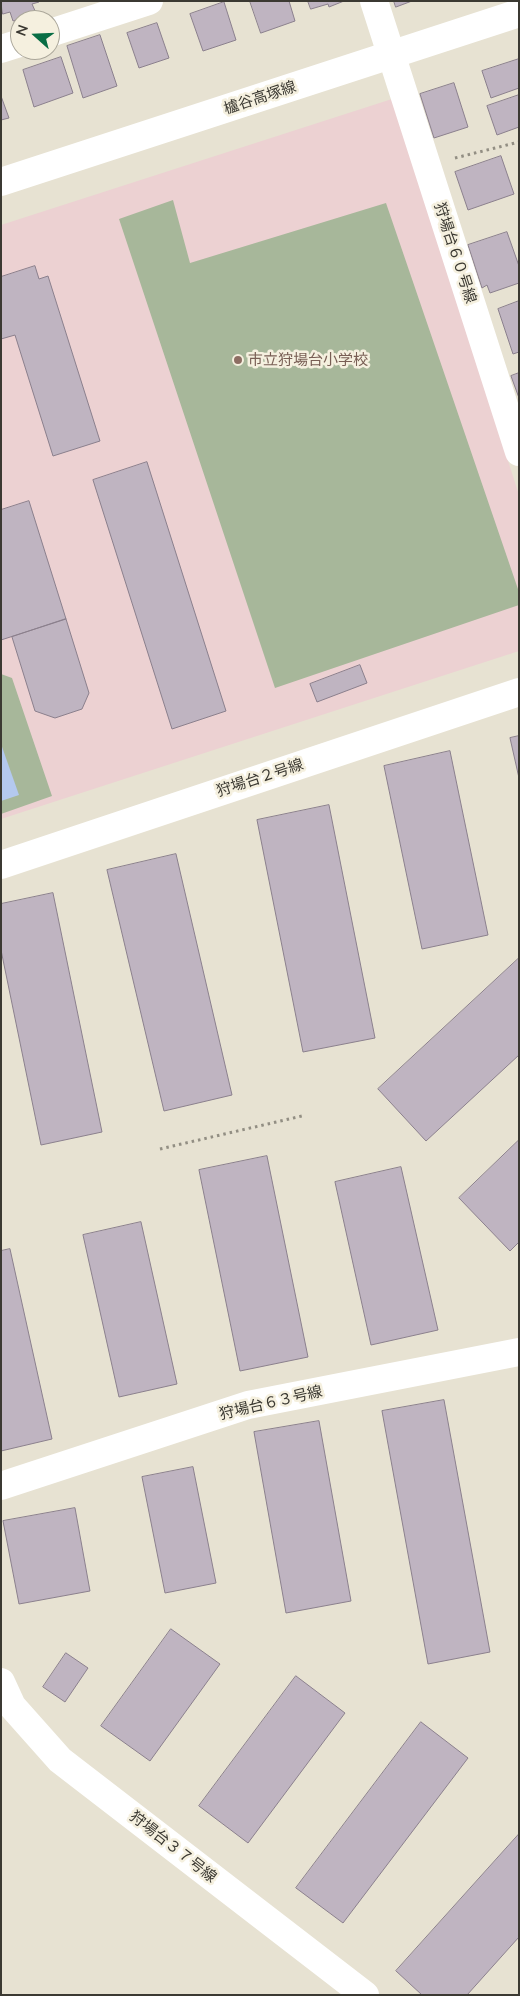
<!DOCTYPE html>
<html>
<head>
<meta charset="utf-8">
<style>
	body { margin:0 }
	#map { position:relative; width:520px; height:1996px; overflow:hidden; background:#e7e2d2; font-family:Mulish,sans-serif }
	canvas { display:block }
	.frame { position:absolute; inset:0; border:2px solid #3b3932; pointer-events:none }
	.north { position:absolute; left:10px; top:10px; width:50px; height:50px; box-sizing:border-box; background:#f5f0df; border:1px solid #aba79a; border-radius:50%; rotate:290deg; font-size:14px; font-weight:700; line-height:20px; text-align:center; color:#3b3932 }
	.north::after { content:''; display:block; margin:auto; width:18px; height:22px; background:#096e45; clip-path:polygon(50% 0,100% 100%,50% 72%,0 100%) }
</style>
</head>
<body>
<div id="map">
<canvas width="520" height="1996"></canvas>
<div class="frame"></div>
<div class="north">N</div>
</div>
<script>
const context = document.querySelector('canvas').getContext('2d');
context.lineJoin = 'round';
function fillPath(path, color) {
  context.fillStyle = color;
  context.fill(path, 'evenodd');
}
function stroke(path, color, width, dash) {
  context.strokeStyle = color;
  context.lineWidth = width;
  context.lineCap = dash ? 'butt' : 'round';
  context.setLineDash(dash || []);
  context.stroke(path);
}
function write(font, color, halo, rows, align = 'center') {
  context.font = font + ' Mulish,"Noto Sans JP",sans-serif';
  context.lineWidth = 5;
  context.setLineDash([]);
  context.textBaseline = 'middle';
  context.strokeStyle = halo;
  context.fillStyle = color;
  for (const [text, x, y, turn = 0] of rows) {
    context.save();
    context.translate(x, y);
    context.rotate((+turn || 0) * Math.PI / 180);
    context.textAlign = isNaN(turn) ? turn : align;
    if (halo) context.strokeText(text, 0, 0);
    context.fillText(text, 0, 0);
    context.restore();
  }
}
fillPath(new Path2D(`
	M392,99l127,396v156l-518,168v-594z`), '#ecd1d2');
fillPath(new Path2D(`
	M173,200l17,63 196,-60 133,389v13l-244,83 -156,-469z
	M1,674l11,4 40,118 -51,18z`), '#a7b79a');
fillPath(new Path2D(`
	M1,744l18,51 -18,6z`), '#b4c9ef');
const building = new Path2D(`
	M1,1h38v1l-7,2 4,9 -23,8 -3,-9 -7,2z
	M250,1h39l6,20 -34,12z
	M308,1h36l-15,6 -1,-3 -17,5z
	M394,1h18l-16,6z
	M224,2l12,38 -33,11 -13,-37z
	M157,23l12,35 -30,10 -12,-35z
	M100,35l17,51 -34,12 -16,-52z
	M61,57l12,36 -39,14 -11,-37z
	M519,59v29l-28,10 -9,-27z
	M454,83l14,44 -34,11 -14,-44z
	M519,95v32l-22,8 -10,-29z
	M1,96l8,22 -8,2z
	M501,156l13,38 -46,16 -13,-38z
	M507,232l12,34v17l-29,10 -3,-8 -5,3 -14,-43z
	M35,266l4,13 9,-3 52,165 -47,15 -38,-121 -14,4v-62z
	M519,301v51l-6,2 -15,-45z
	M519,373v25l-8,-22z
	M147,462l79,249 -54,18 -79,-249z
	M29,501l37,118 -65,21v-130z
	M66,619l23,74 -7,16 -27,9 -20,-7 -23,-74z
	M360,665l7,18 -50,19 -7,-18z
	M519,736v42l-9,-40z
	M450,751l38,184 -66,14 -38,-183z
	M329,805l46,233 -72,14 -46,-232z
	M176,854l56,241 -68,16 -57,-241z
	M53,893l49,239 -61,13 -40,-195v-46z
	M519,958v97l-93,86 -48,-52z
	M519,1140v102l-9,9 -51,-53z
	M267,1156l41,201 -68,14 -41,-201z
	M401,1167l37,163 -67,15 -36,-163z
	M141,1222l36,162 -58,13 -36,-162z
	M10,1249l42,190 -51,12v-200z
	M444,1400l46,252 -62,12 -46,-253z
	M319,1421l32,180 -65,12 -32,-181z
	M193,1467l23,116 -51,10 -23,-116z
	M75,1508l15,83 -71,13 -16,-83z
	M171,1629l49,35 -70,97 -49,-35z
	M66,1653l22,15 -23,34 -22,-15z
	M296,1676l49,37 -97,130 -49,-37z
	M421,1722l47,36 -125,165 -47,-35z
	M519,1834v103l-52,58h-45l-26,-24z`);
fillPath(building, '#bfb4c1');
stroke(building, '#8b808d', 1);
stroke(new Path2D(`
	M455,158l64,-16
	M160,1149l142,-33`), '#928e83', 3, [2.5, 4]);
stroke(new Path2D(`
	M374,1l145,451
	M50,33l99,-32
	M1,49l19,-6
	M1,1486l247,-81 271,-53
	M1,1682l11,24 48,54 305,235`), '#fff', 28);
stroke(new Path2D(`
	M1,182l518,-169
	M1,865l518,-173`), '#fff', 28);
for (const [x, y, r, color] of [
	[238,360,5,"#8d6e63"]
]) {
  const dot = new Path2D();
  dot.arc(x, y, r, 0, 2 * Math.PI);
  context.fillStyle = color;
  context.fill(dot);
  stroke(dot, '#f5f0df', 2);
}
write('15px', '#3b3932', '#f5f0df', [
	["櫨谷高塚線",260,98,-18],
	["狩場台６０号線",455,253,72],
	["狩場台２号線",260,778,-18],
	["狩場台６３号線",271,1403,-13],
	["狩場台３７号線",173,1847,38]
]);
write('15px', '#785e54', '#f5f0df', [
	["市立狩場台小学校",248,360]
], 'left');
</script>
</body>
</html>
